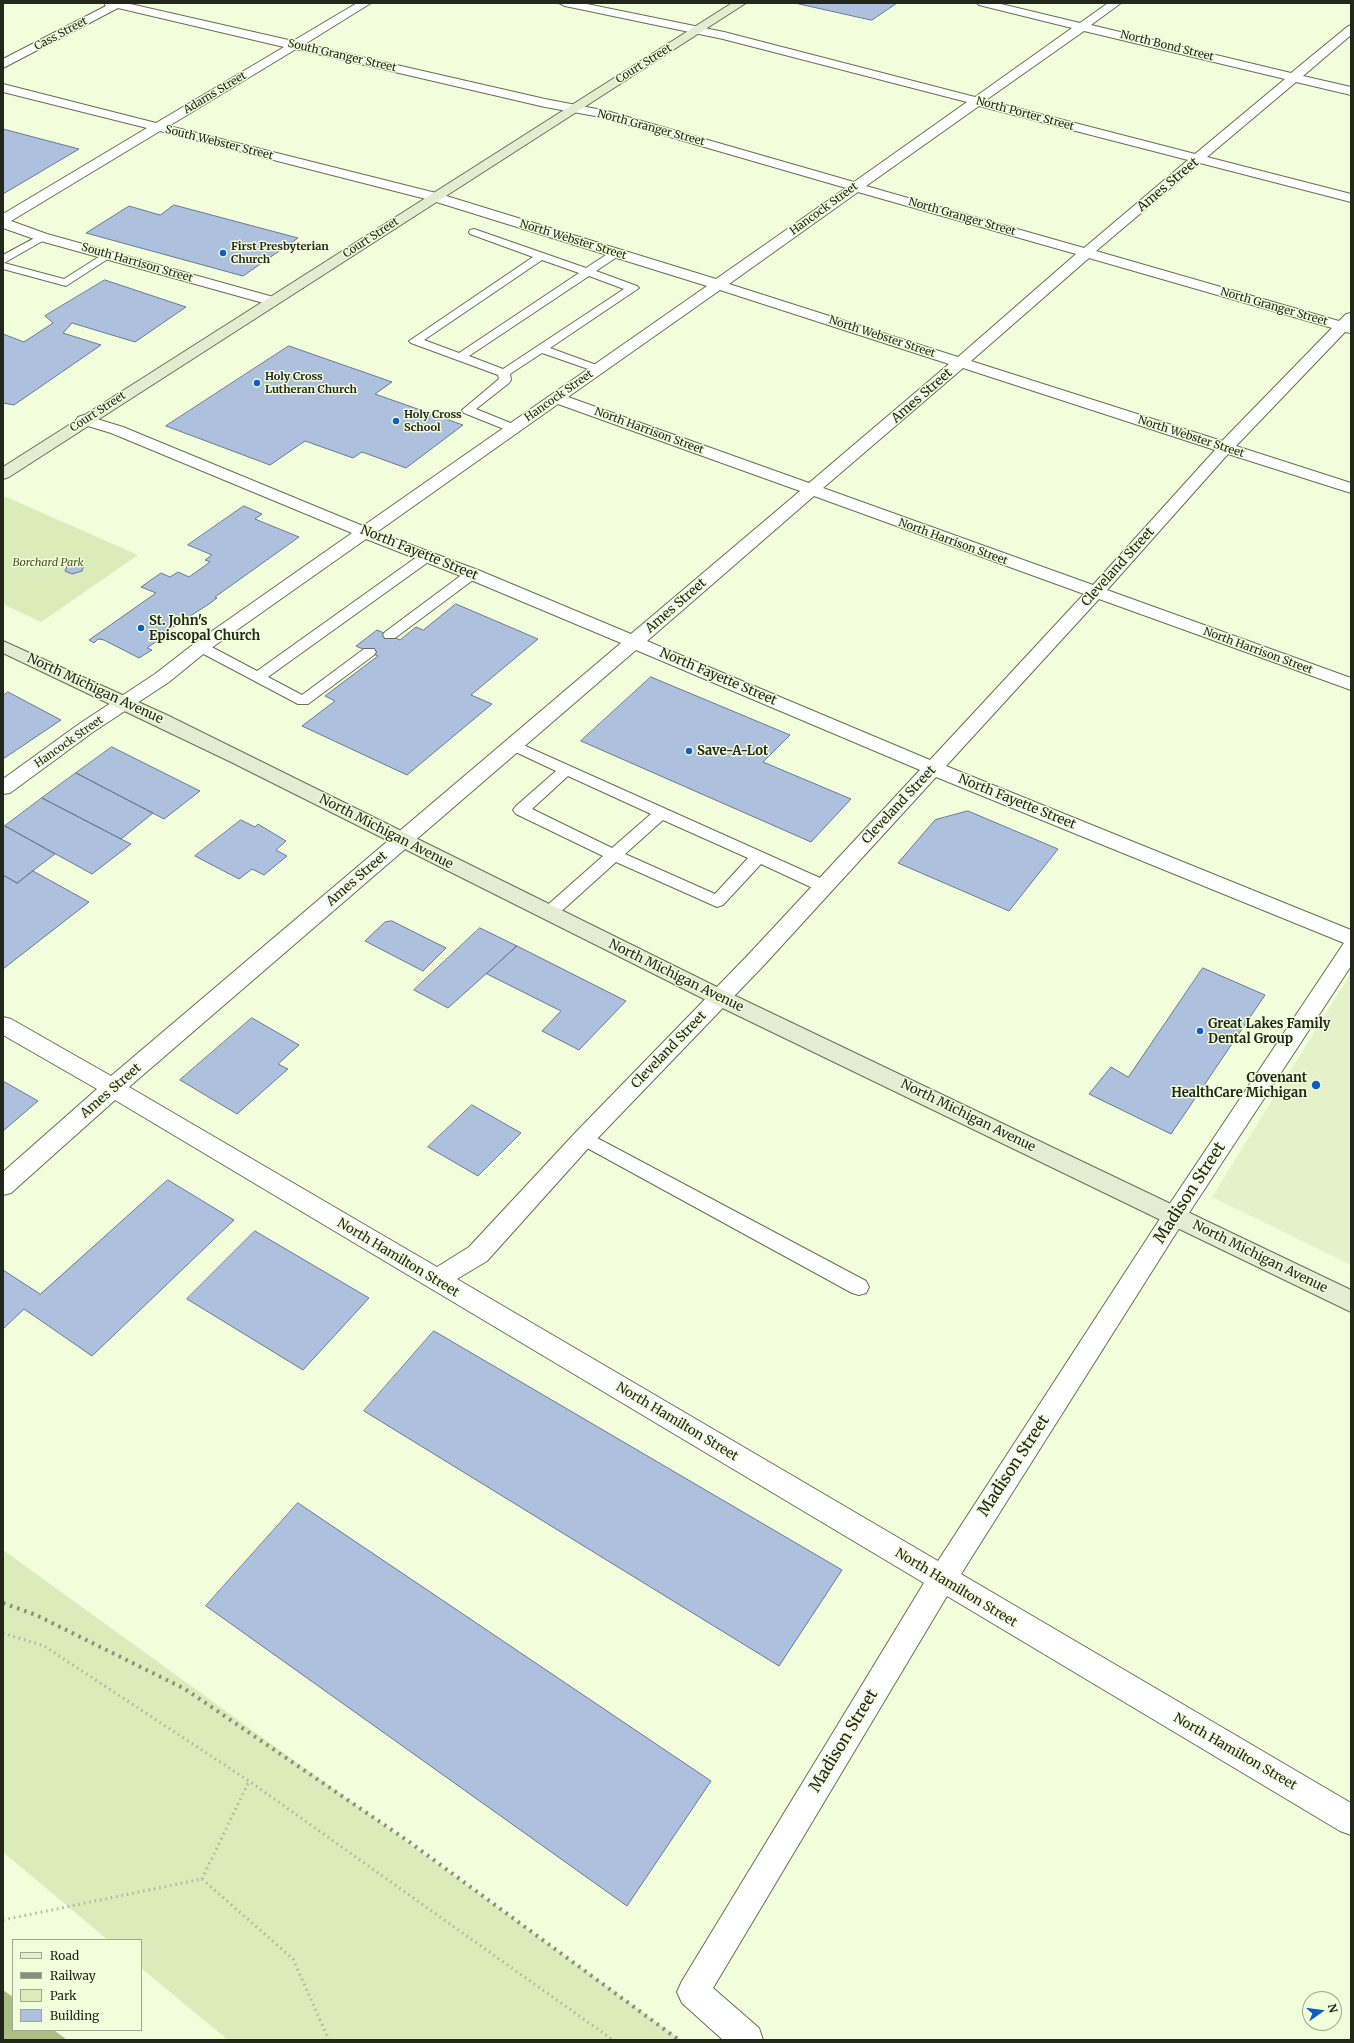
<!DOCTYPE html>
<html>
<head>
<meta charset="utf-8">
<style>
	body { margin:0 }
	#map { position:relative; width:1354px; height:2043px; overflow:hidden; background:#f1fddb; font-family:Merriweather,serif }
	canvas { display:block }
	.frame { position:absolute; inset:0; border:4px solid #23271b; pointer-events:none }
	.legend { position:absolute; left:12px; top:1939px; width:130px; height:92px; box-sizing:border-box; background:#f1fddb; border:1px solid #9fa78e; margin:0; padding:5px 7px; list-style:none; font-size:12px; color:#23271b }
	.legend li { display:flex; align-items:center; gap:8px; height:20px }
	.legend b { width:20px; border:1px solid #9fa78e }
	.north { position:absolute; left:1302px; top:1991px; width:40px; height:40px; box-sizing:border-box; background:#f1fddb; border:1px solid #9fa78e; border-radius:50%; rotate:76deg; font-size:11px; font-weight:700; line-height:16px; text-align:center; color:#23271b }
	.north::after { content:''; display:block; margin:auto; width:14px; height:18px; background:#0b5dc7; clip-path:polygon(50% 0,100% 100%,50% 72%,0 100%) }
</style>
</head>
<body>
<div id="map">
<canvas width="1354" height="2043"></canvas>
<div class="frame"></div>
<ul class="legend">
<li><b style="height:5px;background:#e4ecd2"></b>Road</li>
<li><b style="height:5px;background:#889079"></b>Railway</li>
<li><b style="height:11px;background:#dbebb9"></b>Park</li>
<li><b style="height:11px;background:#adc0dd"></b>Building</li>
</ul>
<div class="north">N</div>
</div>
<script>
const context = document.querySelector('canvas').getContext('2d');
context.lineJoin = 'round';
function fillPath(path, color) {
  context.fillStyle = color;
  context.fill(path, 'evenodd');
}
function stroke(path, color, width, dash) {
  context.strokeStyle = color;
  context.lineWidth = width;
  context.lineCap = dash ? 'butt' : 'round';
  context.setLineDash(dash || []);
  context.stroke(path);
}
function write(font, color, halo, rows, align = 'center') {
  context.font = font + ' Merriweather,serif';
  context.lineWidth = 3;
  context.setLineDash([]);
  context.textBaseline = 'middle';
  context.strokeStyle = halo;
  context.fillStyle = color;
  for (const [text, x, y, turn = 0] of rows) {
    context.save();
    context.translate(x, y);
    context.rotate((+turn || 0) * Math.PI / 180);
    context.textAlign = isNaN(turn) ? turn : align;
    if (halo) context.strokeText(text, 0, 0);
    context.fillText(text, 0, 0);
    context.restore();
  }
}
fillPath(new Path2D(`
	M1351,973v292l-139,-68z`), '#e5f2c9');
fillPath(new Path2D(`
	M6,497l132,58 -97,67 -38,-18v-105z
	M3,1550l678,490h-453l-87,-72v-28h-33l-105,-88z`), '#dbebb9');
fillPath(new Path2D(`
	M3,1990l10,7v33h41l13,10h-64z`), '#adbe85');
const building = new Path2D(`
	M795,3h102l-25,17z
	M3,129l76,20 -76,45z
	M174,205l124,33 -55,38 -157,-43 43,-27 31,9z
	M105,280l81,27 -51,35 -63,-19 -9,10 38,12 -87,60 -11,-2v-69l21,8 29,-19 -8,-7z
	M289,346l103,36 -17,12 88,31 -57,43 -44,-16 -9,6 -48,-17 -35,24 -104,-39z
	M244,506l18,8 -7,5 44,18 -84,60 2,1 -8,6 -55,35 3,2 -10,7 5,2 -13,8 -35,-18 -6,-1 -4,4 -5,-3 67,-47 -15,-6 20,-14 9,4 8,-5 11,5 21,-15 -5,-2 7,-5 -24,-10z
	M78,562l6,3 -2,6 -10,3 -7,-3 3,-7z
	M456,604l82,35 -67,56 21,9 -85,71 -105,-49 33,-25 -10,-5 53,-40 -22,-10 21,-16 23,10 16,-13 7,3z
	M651,677l139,58 -27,27 88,37 -40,43 -230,-101z
	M8,692l53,28 -58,39v-63z
	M112,747l88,44 -36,28 -88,-46z
	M76,773l77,40 -32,26 -79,-41z
	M42,798l79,41 10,5 -39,30 -87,-48z
	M968,811l90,38 -49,62 -111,-48 37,-43z
	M241,820l14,7 3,-3 28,17 -10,9 11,6 -23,19 -12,-6 -13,10 -44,-23z
	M5,826l50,28 -38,29 -14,-8v-48z
	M33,871l56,31 -86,67v-94l14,8z
	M392,921l54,27 -23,23 -58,-30 20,-19z
	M480,928l37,18 -69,62 -34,-18z
	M517,946l109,55 -47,49 -37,-19 19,-20 -74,-37z
	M1203,968l62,27 -94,139 -82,-40 22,-27 17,10z
	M252,1018l47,27 -21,19 10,5 -51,45 -57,-34z
	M3,1081l35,20 -35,30z
	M472,1105l49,28 -43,43 -50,-29z
	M168,1180l66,40 -142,136 -68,-47 -21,20v-59l37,24z
	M255,1231l114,67 -66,72 -116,-71z
	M434,1331l408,239 -63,96 -415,-255z
	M298,1503l413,278 -84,125 -421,-300z`);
fillPath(building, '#adc0dd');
stroke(building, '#687994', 1);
const service = new Path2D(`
	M474,229l112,39 26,-17h8l1,2 -1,2 -24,16 41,15 2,2 -89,60 52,19 2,2 -2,2h-8l-52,-18 -32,21 1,6 -2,3 -33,26 42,17 2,3 -2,3 -4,1 -50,-20 -2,-3 37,-31 -1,-4 -87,-32 -2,-2 124,-84 -63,-23 -1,-2 1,-2zM542,260l37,13 -120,80 -35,-13zM589,276l35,13 -121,80 -34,-13z
	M42,234l4,1 1,2 -1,2 -42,24 60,16 41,-26h8l1,2 -48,31 -63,-17v-14z
	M426,553l7,4 -2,3 -163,117 34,18 62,-46h10l2,3 -2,3 -66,49h-10l-102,-54 -2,-3 2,-3h10l51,27 164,-117z
	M472,570l7,4 -2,3 -82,61h-10l-2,-3 2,-3 82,-61z
	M512,740l317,142 2,4 -2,4 -6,1 -6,-1 -56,-26 -38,41 -6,2 -101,-45 -61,55 -6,2 -6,-2 -2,-4 2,-4 60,-53 -87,-42 -3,-4 3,-4 40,-35 -49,-23 -2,-3 2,-3zM568,776l83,38 -39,34 -80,-39zM663,820l85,38 -33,36 -90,-40z
	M584,1131l282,150 3,6 -3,6 -7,2 -7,-2 -274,-150 -3,-5 3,-5z`);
const minor = new Path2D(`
	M104,3h22l167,38 64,-38h14l-66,41 240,55 62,12 247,71 113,-80 -244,-63 -158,-33 -6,-3h23l142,29 251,65 97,-69 -93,-23 -2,-2h20l83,20 28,-20h13l-30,22 200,48 56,-46 4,-2v10l-48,41 48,11v8l-55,-13 -89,75 144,37v8l-151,-39 -104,88 243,70 7,-7 5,-1v20l-6,-1 -109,114 115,37v10l-123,-39 -121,136 244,88v12l-252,-91 -153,167 405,164v36l-168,256 -222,352 390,229v32l-11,-4 -393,-235 -234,392 46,40 4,12h-40l-41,-37 -5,-11 5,-11 242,-398 -809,-483 -104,93 -8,2v-23l94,-83 -94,-54v-18l8,2 100,57 510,-433 -155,-65 -100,-39 -159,112 -38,31 -76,50 -83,61 -7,1v-15l76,-55 76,-50 40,-31 157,-110 -241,-100 -33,-10 -2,-3 2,-3 6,-2 39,12 240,99 344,-240 -277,-86 -270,-69 -149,90 36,13 230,64 2,3 -2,3h-10l-230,-64 -34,-12v-14l144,-86 -144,-36v-8l153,39 128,-76 -166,-39 -115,60v-9l103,-53zM1084,31l201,48 -90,75 -209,-54zM296,49l249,58 56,10 245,71 -130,91 -276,-85 -271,-68zM979,106l209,54 -104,88 -218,-62zM858,192l218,62 -118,103 -229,-73zM1089,258l243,70 -110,113 -251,-80zM720,290l229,74 -140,119 -241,-86zM963,368l252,82 -122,135 -270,-97zM558,404l242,87 -169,143 -153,-64 -101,-38zM814,496l270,98 -154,166 -283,-119zM636,650l284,120 -171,184 -173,178 -107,115 -32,20 -308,-180zM936,777l408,166 -177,265 -229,353 -481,-282 30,-18 105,-117 173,-180z`);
const secondary = new Path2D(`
	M732,3h14l-737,474 -6,2v-12z
	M3,641l164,74 556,275 628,300v22l-643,-311 -477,-239 -228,-109z`);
stroke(service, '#666f52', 2);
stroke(minor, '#666f52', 2);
stroke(secondary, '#666f52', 2);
stroke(new Path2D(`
	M3,1633l41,13 205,135 364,259
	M202,1879l91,80 36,81
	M202,1879l47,-98
	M3,1920l199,-41`), '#aeb79c', 3, [1.5, 4]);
fillPath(service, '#fff');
fillPath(minor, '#fff');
fillPath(secondary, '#e4ecd2');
stroke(new Path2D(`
	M3,1603l33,12 149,74 223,152 271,199`), '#889079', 4, [2.5, 5]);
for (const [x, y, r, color] of [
	[223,253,4,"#0b5dc7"],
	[257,383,4,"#0b5dc7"],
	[396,421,4,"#0b5dc7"],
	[141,628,4,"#0b5dc7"],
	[689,751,4,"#0b5dc7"],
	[1200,1031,4,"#0b5dc7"],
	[1316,1085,5,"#0b5dc7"]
]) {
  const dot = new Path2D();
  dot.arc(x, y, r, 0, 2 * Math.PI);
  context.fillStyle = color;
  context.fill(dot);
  stroke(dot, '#f1fddb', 1.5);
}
write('11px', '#23271b', '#f1fddb', [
	["Cass Street",61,34,-28],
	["North Bond Street",1167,46,14],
	["South Granger Street",342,56,13],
	["Court Street",644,64,-32],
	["Adams Street",215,93,-31],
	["North Porter Street",1025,114,15],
	["North Granger Street",651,128,15],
	["South Webster Street",219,143,14],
	["Hancock Street",824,209,-36],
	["North Granger Street",962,217,16],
	["Court Street",371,238,-33],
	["North Webster Street",573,240,17],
	["South Harrison Street",137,263,16],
	["North Granger Street",1274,307,16],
	["North Webster Street",882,337,18],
	["Hancock Street",559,396,-35],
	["Court Street",98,412,-33],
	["North Harrison Street",649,431,20],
	["North Webster Street",1191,437,18],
	["North Harrison Street",953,542,20],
	["North Harrison Street",1258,651,20],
	["Hancock Street",69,742,-35]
]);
write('bold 11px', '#23271b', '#f1fddb', [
	["First Presbyterian",231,247],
	["Church",231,260],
	["Holy Cross",265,377],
	["Lutheran Church",265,390],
	["Holy Cross",404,415],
	["School",404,428]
], 'left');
write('italic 11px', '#465617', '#f1fddb', [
	["Borchard Park",48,563]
]);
write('13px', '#23271b', '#f1fddb', [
	["Ames Street",1168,185,-40],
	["Ames Street",922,396,-41],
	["North Fayette Street",419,553,22],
	["Cleveland Street",1118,567,-48],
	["Ames Street",676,606,-41],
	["North Fayette Street",718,677,23],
	["North Michigan Avenue",95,689,25],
	["North Fayette Street",1017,802,22],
	["Cleveland Street",899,805,-47],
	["North Michigan Avenue",386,832,27],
	["Ames Street",357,879,-41],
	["North Michigan Avenue",676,976,26],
	["Cleveland Street",669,1050,-46],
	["Ames Street",111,1091,-41],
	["North Michigan Avenue",968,1116,26],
	["North Michigan Avenue",1260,1257,26],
	["North Hamilton Street",398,1258,31],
	["North Hamilton Street",677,1422,31],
	["North Hamilton Street",956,1588,31],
	["North Hamilton Street",1235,1752,30]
]);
write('bold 13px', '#23271b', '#f1fddb', [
	["St. John's",149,621],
	["Episcopal Church",149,636],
	["Save-A-Lot",697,751],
	["Great Lakes Family",1208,1024],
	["Dental Group",1208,1039],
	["Covenant",1307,1078,"right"],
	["HealthCare Michigan",1307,1093,"right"]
], 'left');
write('16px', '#23271b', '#f1fddb', [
	["Madison Street",1190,1193,-57],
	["Madison Street",1014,1466,-57],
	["Madison Street",844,1741,-59]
]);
</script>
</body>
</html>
